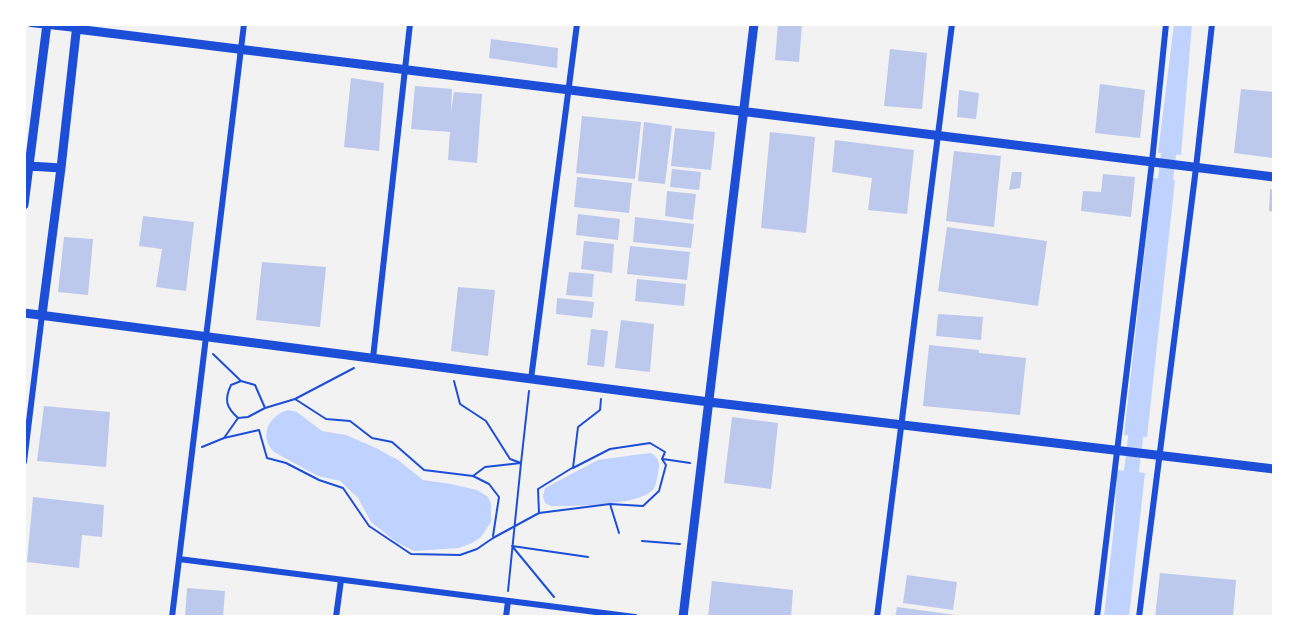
<!DOCTYPE html>
<html>
<head>
<meta charset="utf-8">
<style>
	body { margin:0 }
	#map { position:relative; width:1298px; height:641px; overflow:hidden; background:#f2f2f2; font-family:"Noto Sans",sans-serif }
	canvas { display:block }
	.frame { position:absolute; inset:0; border:26px solid #fff; pointer-events:none }
</style>
</head>
<body>
<div id="map">
<canvas width="1298" height="641"></canvas>
<div class="frame"></div>
</div>
<script>
const context = document.querySelector('canvas').getContext('2d');
context.lineJoin = 'round';
function fillPath(path, color) {
  context.fillStyle = color;
  context.fill(path, 'evenodd');
}
function stroke(path, color, width, dash) {
  context.strokeStyle = color;
  context.lineWidth = width;
  context.lineCap = dash ? 'butt' : 'round';
  context.setLineDash(dash || []);
  context.stroke(path);
}
fillPath(new Path2D(`
	M1174,24h18l-11,131 -23,-2z
	M1153,178l22,2 -28,257 -23,-2z
	M288,410l9,2 25,19 24,4 30,13 22,12 25,20 28,4 26,6 11,7 3,7v18l-10,15 -9,6 -13,5 -45,3 -18,-9 -25,-20 -13,-24 -18,-17 -22,-5 -44,-24c-16,-15 -5,-37 14,-42z
	M649,453c6,1 10,6 10,13 0,3 -3,19 -5,22 -10,18 -84,18 -103,18l-6,-3 -2,-6 2,-9 53,-28z
	M1117,470l28,3 -16,144h-25l10,-91z`), '#bfd3fe');
stroke(new Path2D(`
	M1163,200l8,-66
	M1129,492l9,-75`), '#bfd3fe', 15);
fillPath(new Path2D(`
	M778,24h24l-3,38 -24,-2z
	M491,39l67,9 -1,20 -68,-10z
	M890,49l37,4 -5,56 -38,-3z
	M351,78l33,5 -5,68 -35,-4z
	M1100,84l45,6 -5,48 -45,-5z
	M415,86l37,3 -1,23 3,-20 28,2 -5,69 -29,-3 2,-28 -39,-3z
	M1241,89l33,3v66l-40,-5z
	M959,90l20,3 -3,26 -19,-2z
	M582,116l59,6 -6,57 -59,-6z
	M644,122l28,4 -7,58 -27,-3z
	M675,128l40,4 -4,38 -40,-4z
	M770,132l45,5 -9,96 -45,-5z
	M835,140l79,10 -7,64 -39,-4 4,-32 -40,-6z
	M954,151l47,5 -7,71 -48,-6z
	M672,169l29,3 -2,18 -29,-3z
	M1012,172h10l-2,16 -11,2z
	M1103,174l32,3 -4,40 -50,-6 2,-20 18,1z
	M577,177l55,6 -3,30 -55,-6z
	M1270,189l4,1v22l-5,-1z
	M667,191l29,3 -3,26 -28,-4z
	M578,214l42,5 -2,21 -42,-5z
	M143,216l51,6 -8,69 -30,-4 6,-38 -23,-3z
	M635,217l59,7 -3,24 -58,-6z
	M947,227l100,14 -9,65 -100,-15z
	M64,237l29,2 -5,56 -30,-3z
	M584,241l30,3 -2,29 -31,-4z
	M630,246l60,6 -3,28 -60,-6z
	M262,262l64,5 -6,60 -64,-7z
	M569,272l25,2 -2,23 -26,-2z
	M637,279l49,5 -2,22 -49,-5z
	M458,287l37,3 -7,66 -37,-5z
	M557,298l37,4 -2,16 -36,-4z
	M938,314l45,3 -2,23 -45,-4z
	M621,320l33,4 -4,48 -35,-4z
	M591,329l17,2 -4,36 -17,-2z
	M929,345l50,5v3l47,5 -6,57 -97,-9z
	M44,406l66,6 -4,55 -69,-6z
	M732,417l46,6 -7,66 -47,-6z
	M33,497l71,8 -2,32 -20,-2 -3,33 -52,-6z
	M1160,573l76,7 -3,37h-78z
	M907,575l50,7 -4,28 -50,-7z
	M712,581l81,9 -2,27h-83z
	M187,588l38,3 -2,26h-38z
	M897,607l66,9v1h-68z`), '#bdc9ec');
stroke(new Path2D(`
	M213,354l28,27
	M454,381l6,23 26,17 24,38 11,4 -36,4 -12,9
	M295,399l59,-31
	M601,399l-1,11 -22,17 -5,41 37,-19 40,-6 15,9 -3,7 4,6 -7,26 -16,15 -33,-2
	M265,408l-10,-23 -14,-4 -10,4c-7,15 -5,22 7,33l10,-1 17,-9 30,-9 31,20 24,2 22,17 20,4 32,28 49,6 16,8 10,13 -6,39
	M238,418l-14,20 35,-8 8,28 19,5 33,17 24,8 26,38 42,28 49,1 17,-6 16,-11 46,-25 71,-9 9,29
	M202,447l22,-9
	M663,459l27,4
	M539,513l-1,-24 34,-21
	M642,541l38,3
	M512,546l42,51
	M512,546l76,11
	M508,591l13,-128 8,-72`), '#1d4ed8', 2);
stroke(new Path2D(`
	M31,24l45,5
	M373,358l37,-334
	M531,379l46,-355
	M24,462l18,-147
	M179,559l456,58
	M172,617l72,-593
	M336,617l5,-37
	M506,617l2,-16
	M877,617l75,-593
	M1097,617l55,-455 14,-138
	M1139,617l57,-449 16,-144`), '#1d4ed8', 6);
stroke(new Path2D(`
	M76,29l1198,148
	M29,166l32,2
	M24,205l23,-181
	M24,313l685,89 565,67
	M42,315l19,-147 16,-144
	M683,617l71,-593`), '#1d4ed8', 9);
</script>
</body>
</html>
